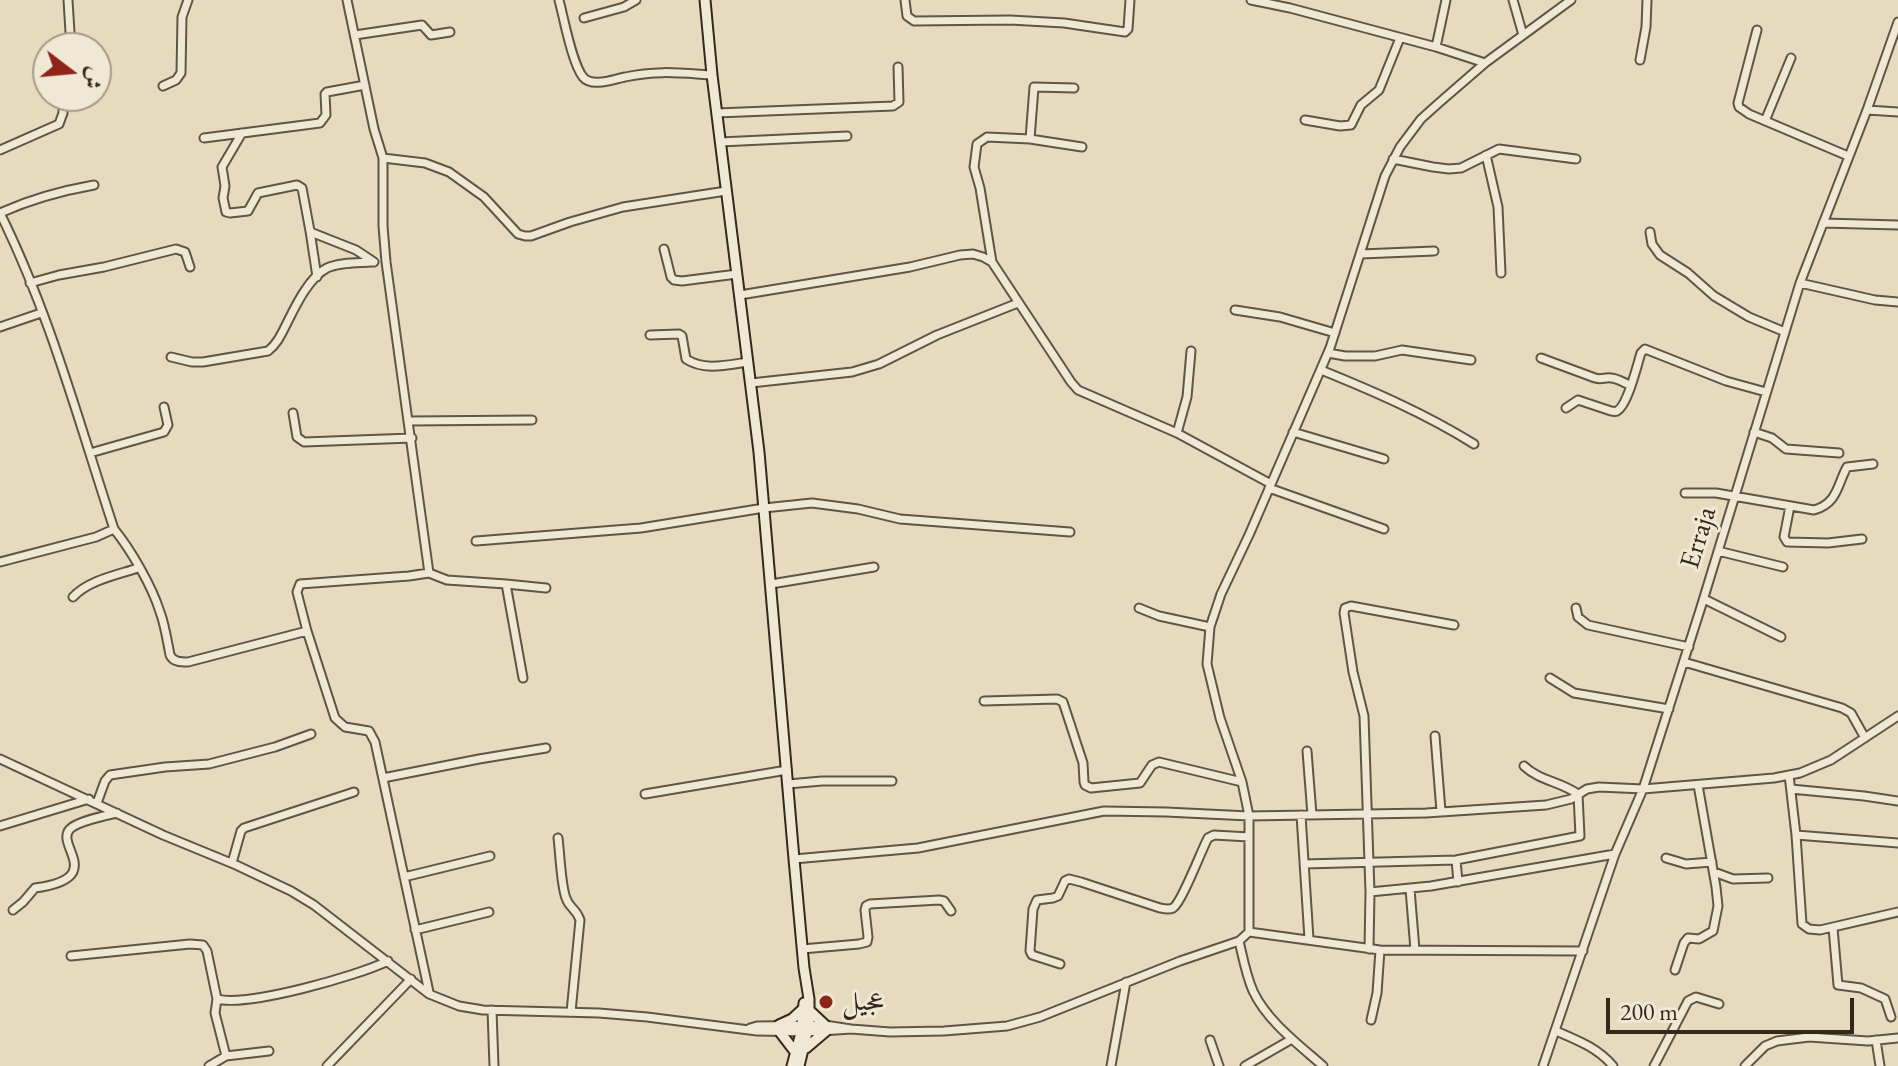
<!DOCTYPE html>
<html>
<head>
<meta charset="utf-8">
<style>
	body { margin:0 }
	#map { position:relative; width:1898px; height:1066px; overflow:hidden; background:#e7dbbf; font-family:"EB Garamond",Amiri,serif }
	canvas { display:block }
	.north { position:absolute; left:32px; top:32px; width:80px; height:80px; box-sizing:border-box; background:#efe8d5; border:2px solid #a49b8a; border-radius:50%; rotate:106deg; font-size:22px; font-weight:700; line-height:32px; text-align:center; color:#34281a }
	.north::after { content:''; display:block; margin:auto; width:28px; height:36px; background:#8f2418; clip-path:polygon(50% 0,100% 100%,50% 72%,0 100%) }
	.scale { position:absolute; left:1606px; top:998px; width:248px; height:36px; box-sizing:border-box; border:4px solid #34281a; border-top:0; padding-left:10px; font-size:24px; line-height:28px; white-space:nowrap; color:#34281a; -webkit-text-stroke:6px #efe8d5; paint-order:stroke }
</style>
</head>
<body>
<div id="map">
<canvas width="1898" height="1066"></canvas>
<div class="north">ش</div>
<div class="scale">200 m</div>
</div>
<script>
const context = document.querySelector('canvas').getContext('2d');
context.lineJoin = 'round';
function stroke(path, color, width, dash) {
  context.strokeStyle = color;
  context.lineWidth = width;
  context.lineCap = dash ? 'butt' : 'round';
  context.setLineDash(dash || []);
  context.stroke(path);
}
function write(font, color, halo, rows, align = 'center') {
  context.font = font + ' "EB Garamond",Amiri,serif';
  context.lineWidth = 6;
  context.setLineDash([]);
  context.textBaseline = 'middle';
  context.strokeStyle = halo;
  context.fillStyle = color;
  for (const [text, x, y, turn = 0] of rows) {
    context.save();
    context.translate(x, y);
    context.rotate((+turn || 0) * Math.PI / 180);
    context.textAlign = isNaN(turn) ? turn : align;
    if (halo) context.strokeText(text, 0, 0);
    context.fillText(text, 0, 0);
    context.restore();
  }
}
const minor = new Path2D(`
	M68,0l3,48
	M347,0l27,129 9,29 42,5 24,9 35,25 34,37 7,2h6l39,-14 53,-15 103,-16
	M559,0c5,19 13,63 24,77 9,11 31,2 42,0 32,-7 55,-4 87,-2
	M905,0l2,16 7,5 96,-1 54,3 61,9 3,-3 2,-29
	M1251,0l39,8 146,39 49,16
	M1513,0l10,35
	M584,18l40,-11 12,-7
	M1757,30l-19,73 1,4 10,7 99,42
	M355,35l67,-10 9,10 19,-3
	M1436,47l10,-47
	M1640,60l6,-33 1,-27
	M163,86l13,-6 5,-7 1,-56 6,-17
	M1867,110l31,2
	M717,113l176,-7 6,-4 -1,-35
	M1305,120l35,6 11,-1 10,-20 18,-15 21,-52
	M1765,121l26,-63
	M242,133l-20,34 3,19 -2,12 3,14 4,1 18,-2 10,-18 39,-8 5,3 8,43 3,2 43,17 18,12
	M204,138l116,-15 6,-8 -1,-21 2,-2 38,-7
	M1030,139l52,8
	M720,142l127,-6
	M0,150l59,-26 4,-11v-17
	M1486,155l12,52 3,66
	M1393,159l40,8 16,2 12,-1 38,-19 77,10
	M0,213c50,101 79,210 114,316l-18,8 -96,25
	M0,213c31,-14 60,-22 94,-28
	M1823,223l75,2
	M310,231l7,46
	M1650,232l2,12 8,11 28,18 26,23 35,21 36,15
	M664,249l7,28 3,3 8,1 55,-7
	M1361,254l73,-3
	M992,262l-12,-74 -6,-21 3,-23 10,-7 43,2 4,-52 40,1
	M30,283l29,-8 45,-8 72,-18 9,3 5,15
	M1800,283l75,17 23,2
	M740,295l170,-28 50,-12 13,-1 10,3 9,5 79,120 7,8 99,43 94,51
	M1235,310l45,7 55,16
	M0,327l41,-14
	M650,335l29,-1 3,2 4,23c18,12 41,6 62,3
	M1328,353l17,3h30l27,-6 69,10
	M171,357l21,5h11l65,-11c9,-7 13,-16 18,-26 9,-18 23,-48 41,-57 13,-6 31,-5 45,-6
	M1541,358l54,20c7,2 10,-1 16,0 6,0 13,5 19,7
	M1321,370c52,21 105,44 153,74
	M751,383l101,-11 27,-8 58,-29 81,-32
	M1566,408l12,-8 33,11c2,0 4,1 6,0 11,-6 20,-46 24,-58l4,-4 81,32 40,11
	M293,413l4,24 7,5 108,-4
	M409,421l123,-1
	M1293,432l91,27
	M1754,432l18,6 14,11 53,4
	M1177,433l10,-36 4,-46
	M90,453l74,-21 4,-7 -4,-18
	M1269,488l115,41
	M1685,493h31l98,17c24,-7 23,-25 33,-43l26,-3
	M1790,506l-6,31 3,5 41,1 34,-4
	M114,529c17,21 38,57 46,83 5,13 7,28 10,43 3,7 11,7 18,7l119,-31 -10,-39 3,-8 109,-8 20,-3 -43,-311 -3,-36v-68
	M476,541l165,-13 123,-20 48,-5 46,6 42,10 170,13
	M1718,551l65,16
	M429,573l18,7 59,4 17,94
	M506,584l40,4
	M771,584l103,-17
	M73,597c16,-17 44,-22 65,-29
	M1704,599l77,38
	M1139,608l20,8 51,11
	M1576,608l2,9 10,8 101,22
	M307,631l28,87 10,9 24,4 6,11 54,250
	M1684,662l158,46 9,5 14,25
	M1550,678l24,15 95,16
	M984,701l73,-2 6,3 20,61 1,19 1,3 6,3 49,-5 12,-18 7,-3 83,20
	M1435,736l6,75
	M1307,751l5,64
	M0,759l163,76 73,30 55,26 23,14 115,89 30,12 24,4 116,3 48,4 110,14 51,1 43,-3
	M1789,775l7,60 6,89 7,5 11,1 78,-18
	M383,778l96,-19 67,-11
	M788,784l34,-3h70
	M1791,789l73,7 34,5
	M645,794l142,-24
	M97,803l8,-22 5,-6 55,-8 44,-3 66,-17 36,-13
	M1301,815l8,124
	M0,826l89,-27
	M1796,835l102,8
	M558,838c2,15 3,48 8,60 3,10 10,10 14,22l-9,92
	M1666,858l20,6 26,-2
	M794,859l124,-11 186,-37 62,1 83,4 177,-3 120,-8 25,-6 16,-10 12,-2 44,2 131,-11 26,-5 31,-13 67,-44
	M1456,860l2,22
	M232,863l9,-32 3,-3 110,-36
	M1304,864l152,-4 124,-24 -2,-42c-19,-13 -38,-13 -54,-28
	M1714,872l19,7 35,-1
	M404,877l86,-21
	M1410,889l5,61
	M1370,892l61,-6 184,-32
	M13,910l10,-8 12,-14c73,-10 19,-43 35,-59 6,-7 37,-14 47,-16
	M1833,928l5,57 23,3 24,11 6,18
	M415,930l74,-18
	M1249,932v-116l-7,-34 -22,-64 -13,-54 3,-37 11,-33 28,-59 81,-187 55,-172 15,-29 21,-28 19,-17 45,-39 86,-63
	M1239,941c4,17 7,34 14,50 14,30 45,53 70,75
	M802,949l57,-5 8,-2 1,-5 -3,-27 1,-4 4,-2 69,-4 5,1 7,10
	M1369,949l1,-57 -6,-176 -11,-44 -9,-59 1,-5 6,-2 103,19
	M71,956l119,-12 13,1 4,6 10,48
	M1060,964l-28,-9 -2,-4 3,-42 4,-9 16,-2 5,-2 7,-15 4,-2 12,3 79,26c5,1 9,2 13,0 9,-6 28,-57 35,-70l6,-3 35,2
	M1675,970l9,-27 4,-5 11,1 14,-8 5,-25 -2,-19 -18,-102
	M492,1010l2,56
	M1371,1020l6,-27 3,-43
	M750,1028l7,-2 68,-1 26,4 39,3 54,-1 63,-5 33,-9 140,-56 59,-20 10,-9 131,18 203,1
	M1556,1031c21,9 42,17 57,35
	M1210,1040l9,26
	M1876,1040l4,26
	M226,1056l43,-5
	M209,1066l17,-10 -11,-43 2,-14c31,8 140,-23 171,-38
	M327,1066l84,-87
	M1111,1066l15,-84
	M1245,1066l47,-27
	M1543,1066l72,-212 28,-65 58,-182 99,-324 67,-173 31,-88
	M1654,1066l34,-65 8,-4 23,7
	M1745,1066l20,-20 12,-5 32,-4 59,4 30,-3`);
const secondary = new Path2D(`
	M705,0l7,75 47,377 35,407 10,109 5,31v25l-10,42
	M810,1011l15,14
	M779,1025l13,-6 12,-11
	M780,1032l16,21
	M806,1048l20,-17
	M792,1066l9,-33 3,-30`);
stroke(minor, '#615543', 11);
stroke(secondary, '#34281a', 13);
stroke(minor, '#efe8d5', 7);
stroke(secondary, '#efe8d5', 9);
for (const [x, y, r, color] of [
	[826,1002,8,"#8f2418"]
]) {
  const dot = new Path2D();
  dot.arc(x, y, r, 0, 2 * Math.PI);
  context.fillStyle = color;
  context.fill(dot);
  stroke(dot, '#efe8d5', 3);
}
write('28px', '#34281a', '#efe8d5', [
	["Erraja",1699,538,-73]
]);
write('28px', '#34281a', '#efe8d5', [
	["عجيل",842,1002]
], 'left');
</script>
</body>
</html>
